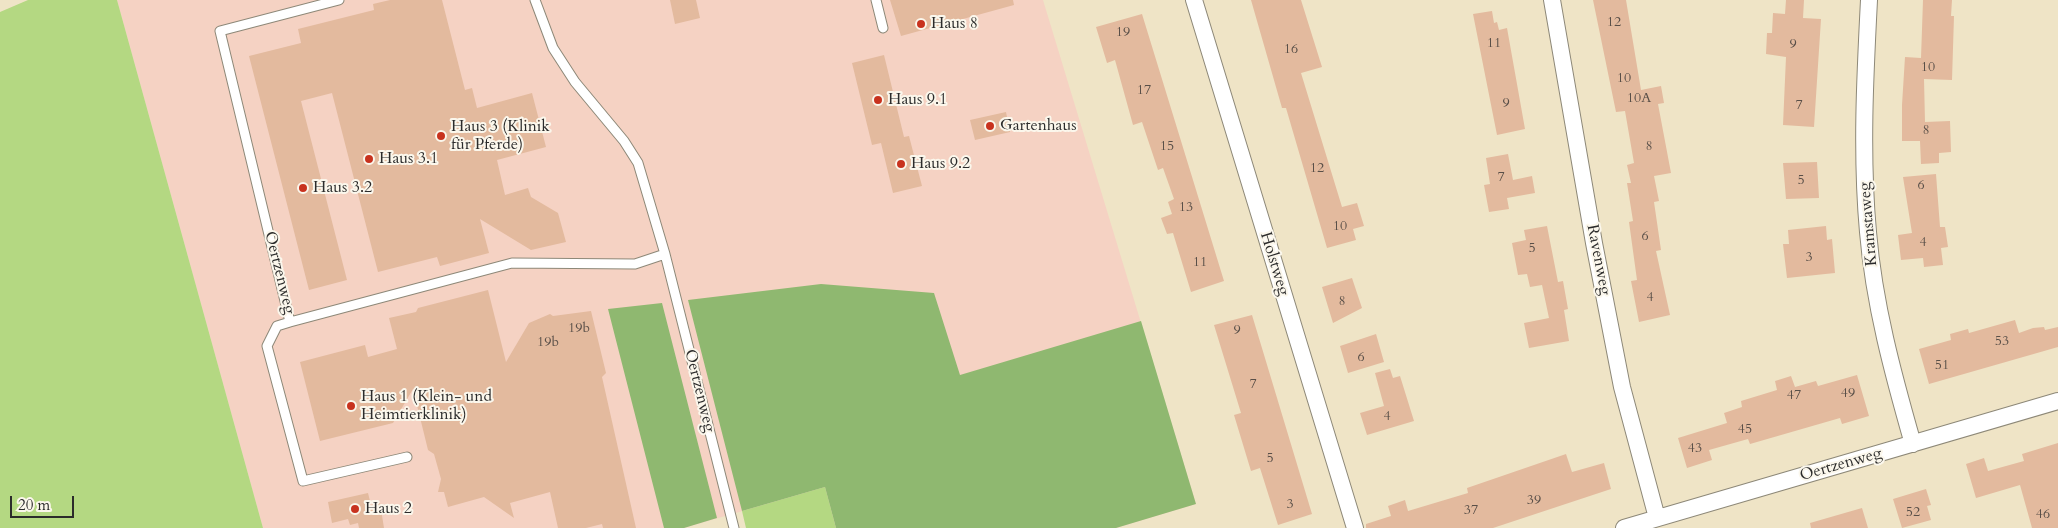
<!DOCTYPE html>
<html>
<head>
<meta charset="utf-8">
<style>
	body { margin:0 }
	#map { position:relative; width:2058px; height:528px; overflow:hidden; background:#efe4c6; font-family:Cardo,serif }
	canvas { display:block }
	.scale { position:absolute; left:10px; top:496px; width:64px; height:22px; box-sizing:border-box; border:2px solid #2b2b2b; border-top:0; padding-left:6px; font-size:15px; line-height:18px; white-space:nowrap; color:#2b2b2b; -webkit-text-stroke:4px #fbf7ec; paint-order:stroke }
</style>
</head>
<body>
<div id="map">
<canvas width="2058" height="528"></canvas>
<div class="scale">20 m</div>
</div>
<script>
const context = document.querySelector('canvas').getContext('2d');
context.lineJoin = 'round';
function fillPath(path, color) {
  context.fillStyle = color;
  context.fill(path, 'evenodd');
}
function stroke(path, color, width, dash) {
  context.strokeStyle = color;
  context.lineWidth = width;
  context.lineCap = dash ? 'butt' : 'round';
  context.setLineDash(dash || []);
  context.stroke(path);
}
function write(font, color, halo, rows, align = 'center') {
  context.font = font + ' Cardo,serif';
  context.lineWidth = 4;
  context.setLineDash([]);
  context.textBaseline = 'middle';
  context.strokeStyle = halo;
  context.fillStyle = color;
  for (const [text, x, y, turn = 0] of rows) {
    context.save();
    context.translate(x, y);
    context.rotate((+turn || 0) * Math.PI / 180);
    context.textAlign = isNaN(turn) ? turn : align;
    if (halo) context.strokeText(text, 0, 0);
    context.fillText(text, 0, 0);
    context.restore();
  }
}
fillPath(new Path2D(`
	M117,0h926l153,504 -80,24h-280l-11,-41 -141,41h-421z`), '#f5d2c3');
fillPath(new Path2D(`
	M28,0h89l146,528h-263v-516z
	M825,487l11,41h-90l-4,-17z`), '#b4d882');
fillPath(new Path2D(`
	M821,284l113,9 26,82 181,-54 55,183 -80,24h-280l-11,-41 -83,24 -54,-211z
	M662,303l55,215 -33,10h-20l-56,-219z`), '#8fb870');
fillPath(new Path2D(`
	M390,0h52l23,90 7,-2 5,20 55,-15 14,54 -49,13 8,35 23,-7 3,9 27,16 8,29 -35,8 -51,-31 9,34 -49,13 -3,-9 -59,15 -46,-179 -31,8 46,179 -38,10 -60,-234 52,-13 -3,-14 76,-19 -1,-6z
	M670,0h26l4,18 -25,6z
	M890,0h123l1,5 -113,31z
	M1251,0h50l21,67 -21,6 41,134 15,-4 7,23 -11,3 3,11 -29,8 -41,-140h-4z
	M1593,0h33l15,90 20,-4 3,17 -6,1 13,69 -17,3 5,25 -5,1 7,48 -5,1 14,64 -31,7 -8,-41 6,-1 -8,-58 4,-1 -6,-38h4l-4,-18 7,-2 -9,-52 -9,1z
	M1786,0h18l-1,18 18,1 -7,108 -31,-2 3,-68 -20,-3 1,-21h5l1,-20 12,1z
	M1923,0h29l-1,16h3l-2,64 -28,-1 1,43 25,-1 1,31 -12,1v10l-18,1 -1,-23h-18v-36l3,-48 16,1z
	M1492,11l2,12 3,-1 2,8 8,-2 18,101 -28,6 -24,-121z
	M1142,14l82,267 -33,11 -18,-59 -6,1 -6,-16 11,-4 -4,-12 6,-3 -11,-31 -5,2 -16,-48 -9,3 -18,-65 -8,3 -11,-36z
	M884,55l20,82 5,-1 13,50 -29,7 -12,-50 -9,2 -20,-82z
	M1006,112l4,20 -35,8 -5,-20z
	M1508,154l5,26 19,-4 3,17 -28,5 2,11 -20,3 -5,-27 6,-1 -4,-26z
	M1817,162l2,36 -33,1 -3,-36z
	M1936,174l4,53h5l3,20 -7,1 2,17 -19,2 -1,-9 -22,2 -3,-25 14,-2 -9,-56z
	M1547,226l11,56 5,-1 5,28 -4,1 5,31 -40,7 -5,-25 25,-5 -7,-33 -12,2 -3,-13 -9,1 -6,-32 14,-3 -2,-10z
	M1826,226l1,14 5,-1 3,34 -48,5 -4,-34h6l-1,-14z
	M1352,278l10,30 -29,15 -11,-36z
	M488,290l18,72 23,-39 21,-9 3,2 38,-5 15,62 -4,4 34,151h-33l-1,-4 -16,4h-28l-8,-36 -40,11 4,15 -30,-21 -36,10 -4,-15h-6l3,-13 -7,-25 -6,-4 -15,-61 -20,34 -73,18 -20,-79 65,-17 3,12 29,-8 -8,-31 27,-6 2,-4z
	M1252,315l60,199 -34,11 -18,-57 -9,3 -17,-56 7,-2 -27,-88z
	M2015,320l4,13 14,-5 11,-1 1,3 13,-3v20l-129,37 -10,-35 32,-9 -1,-6 18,-5 1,4z
	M1376,334l8,28 -36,11 -8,-27z
	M1390,369l3,9 7,-2 14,45 -47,14 -7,-22 24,-7 -9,-33z
	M1857,375l12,41 -27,8 -2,-6 -90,26 -2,-5 -39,11 3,10 -25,8 -9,-30 49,-15 -3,-10 18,-6 -1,-6 36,-11 -2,-9 16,-5 4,11 21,-6 2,5z
	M2058,443v85h-26l-12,-43 -44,13 -10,-34 18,-6 4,13 36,-10 -2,-7z
	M1566,454l6,18 32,-9 7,26 -118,39h-127v-4l25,-8 -3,-10 17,-6 3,11 60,-18 -1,-5z
	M1926,489l5,16 -4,1 4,14 -29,8 -9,-29z
	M368,493l3,12 9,-2 4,25h-25l-1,-5 -8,2 -2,-6 -16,4 -4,-21z
	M1862,508l6,20h-57l-1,-5z`), '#e3ba9e');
const lane = new Path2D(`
	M339,0l-119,31 70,291 222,-59 123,1 30,-10
	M535,0l18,48 22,34 49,59 14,22 27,91 69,274
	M876,0l7,28
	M290,322l-13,4 -10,20 36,135 104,-24`);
const street = new Path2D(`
	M1194,0l161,528
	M1552,0l42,243 28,144 35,131
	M1869,0c-4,77 -8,155 -1,232 6,72 25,142 45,212
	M1624,528l434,-127`);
stroke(lane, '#8d8878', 11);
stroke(street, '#8d8878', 18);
stroke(lane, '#fff', 9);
stroke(street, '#fff', 16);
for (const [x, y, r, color] of [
	[921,24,5,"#c8321e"],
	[878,100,5,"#c8321e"],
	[990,126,5,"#c8321e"],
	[441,136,5,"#c8321e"],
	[369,159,5,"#c8321e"],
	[901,164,5,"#c8321e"],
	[303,188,5,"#c8321e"],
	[351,406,5,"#c8321e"],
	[355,509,5,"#c8321e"]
]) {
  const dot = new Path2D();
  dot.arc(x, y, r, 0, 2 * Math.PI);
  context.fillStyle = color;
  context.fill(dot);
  stroke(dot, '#fbf7ec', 2);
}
write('14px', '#594f48', null, [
	["12",1614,23],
	["19",1123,33],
	["11",1494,44],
	["9",1793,45],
	["16",1291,50],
	["10",1928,68],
	["10",1624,79],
	["17",1144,91],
	["10A",1639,99],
	["9",1506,104],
	["7",1799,106],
	["8",1926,131],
	["15",1167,147],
	["8",1649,147],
	["12",1317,169],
	["7",1501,178],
	["5",1801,181],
	["6",1921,186],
	["13",1186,208],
	["10",1340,227],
	["6",1645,237],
	["4",1923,243],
	["5",1532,249],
	["3",1809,258],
	["11",1200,263],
	["4",1650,298],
	["8",1342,302],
	["19b",579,329],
	["9",1237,331],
	["53",2002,342],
	["19b",548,343],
	["6",1361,358],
	["51",1942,366],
	["7",1253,385],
	["49",1848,394],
	["47",1794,396],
	["4",1387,417],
	["45",1745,430],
	["43",1695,449],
	["5",1270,459],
	["39",1534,501],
	["3",1290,505],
	["37",1471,511],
	["52",1913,513],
	["46",2043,515]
]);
write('16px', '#2b2b2b', '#fbf7ec', [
	["Haus 8",931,24],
	["Haus 9.1",888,100],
	["Gartenhaus",1000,126],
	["Haus 3 (Klinik",451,127],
	["für Pferde)",451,145],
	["Haus 3.1",379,159],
	["Haus 9.2",911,164],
	["Haus 3.2",313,188],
	["Haus 1 (Klein- und",361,397],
	["Heimtierklinik)",361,415],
	["Haus 2",365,509]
], 'left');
write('16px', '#2b2b2b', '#fbf7ec', [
	["Kramstaweg",1869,224,-95],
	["Ravenweg",1598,260,79],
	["Holstweg",1274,264,73],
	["Oertzenweg",279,273,76],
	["Oertzenweg",699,391,76],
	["Oertzenweg",1841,465,-16]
]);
</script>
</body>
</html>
